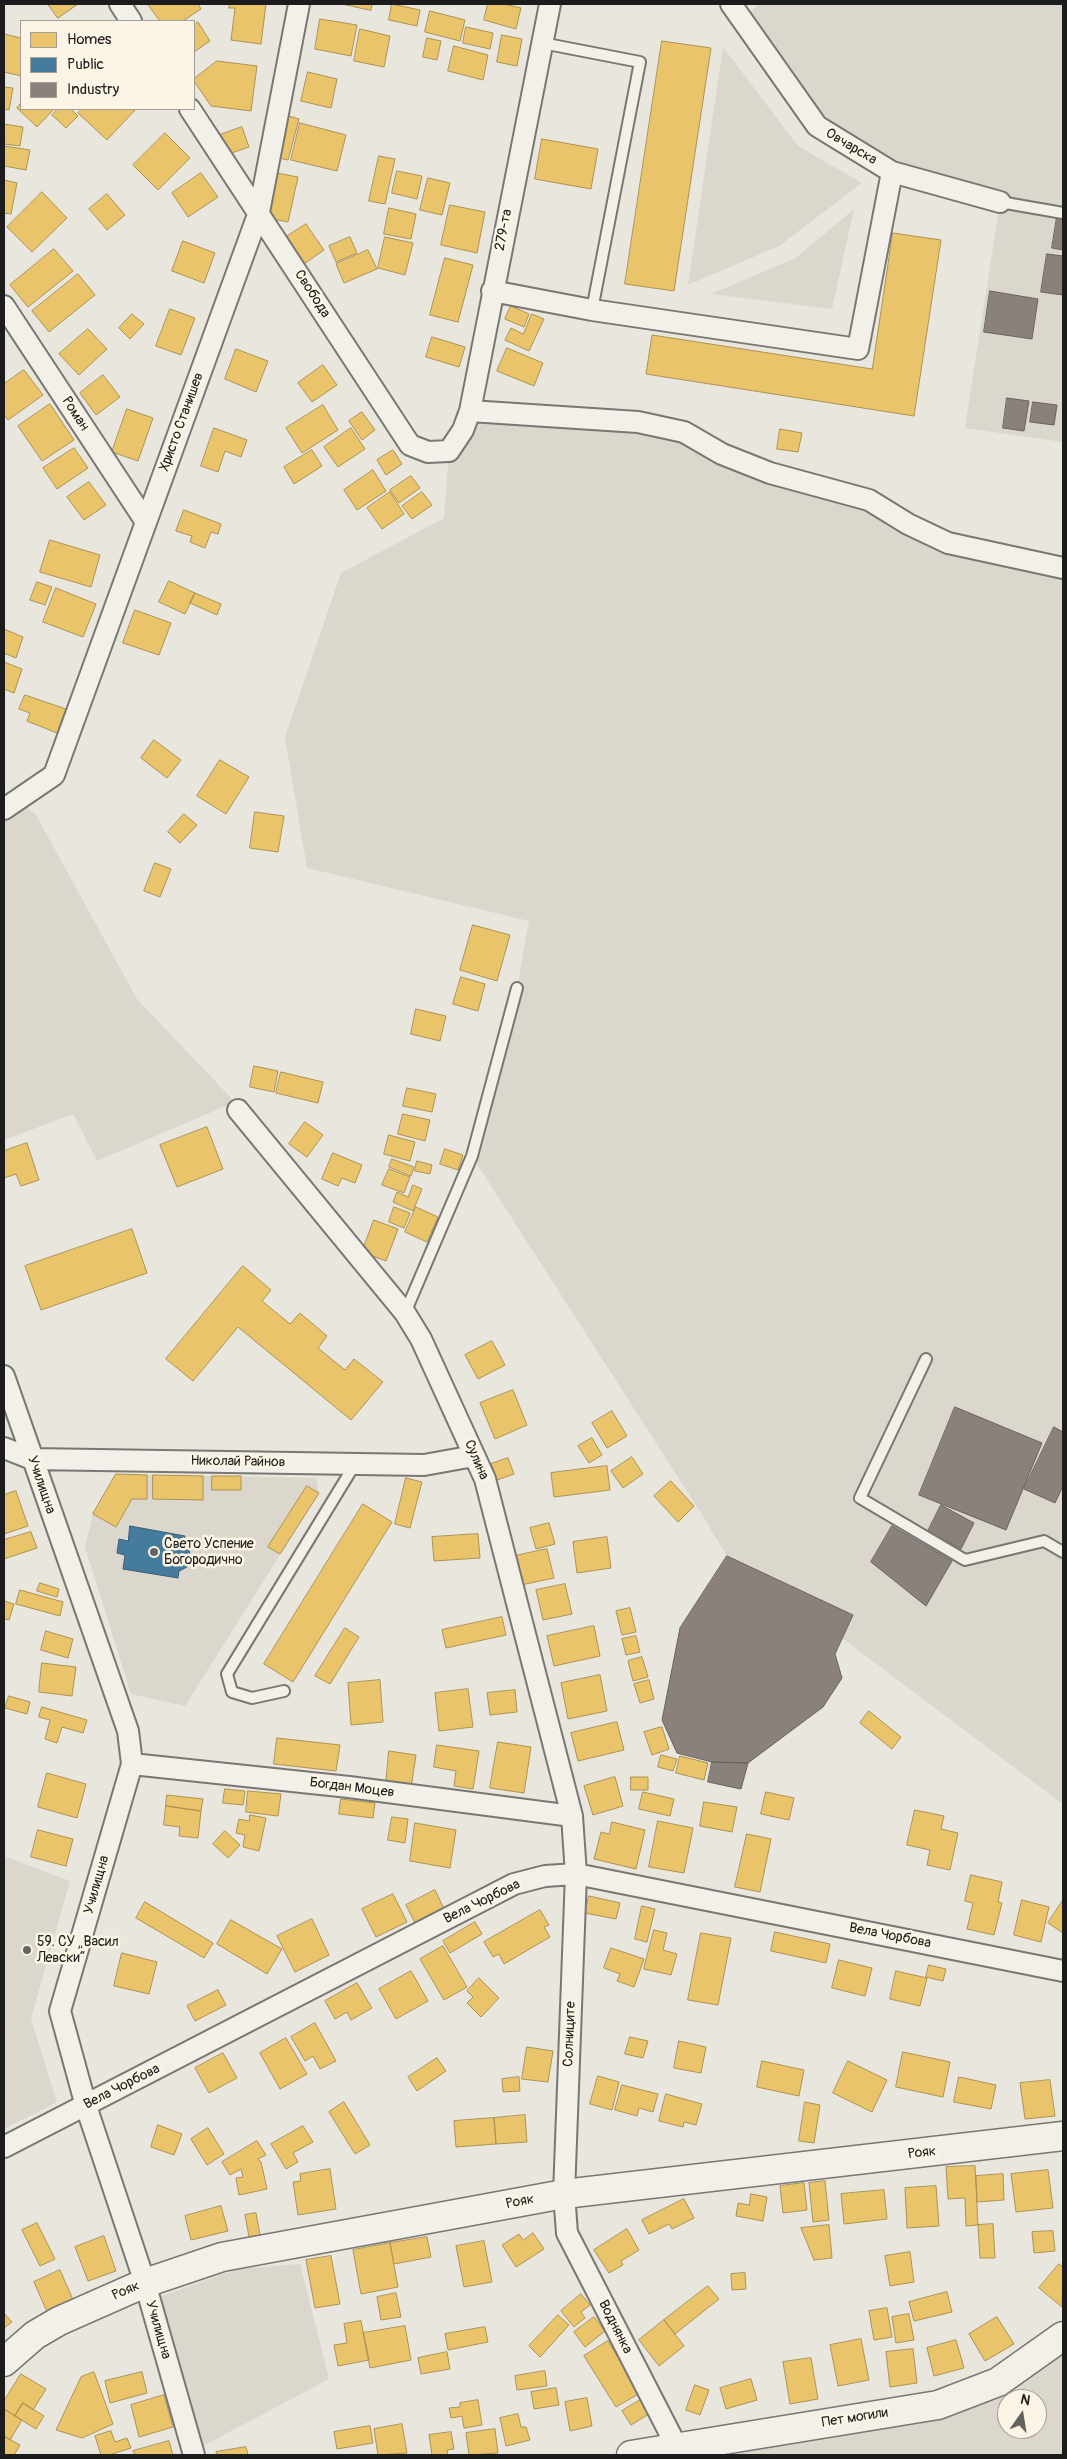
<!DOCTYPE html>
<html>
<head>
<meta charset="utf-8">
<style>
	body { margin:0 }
	#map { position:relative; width:1067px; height:2459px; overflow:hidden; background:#e9e6de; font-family:Pangolin,sans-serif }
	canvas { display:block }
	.frame { position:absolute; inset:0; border:5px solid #1c1c1c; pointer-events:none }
	.legend { position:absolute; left:20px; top:20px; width:175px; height:90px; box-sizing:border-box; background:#fcf5e5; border:1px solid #a29e95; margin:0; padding:6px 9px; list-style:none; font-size:15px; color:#1c1c1c }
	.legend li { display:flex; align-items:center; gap:10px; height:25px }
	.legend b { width:25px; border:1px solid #a29e95 }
	.north { position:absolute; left:997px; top:2389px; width:50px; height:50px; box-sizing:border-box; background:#fcf5e5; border:1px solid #a29e95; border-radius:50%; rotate:13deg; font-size:14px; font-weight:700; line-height:20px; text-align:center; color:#1c1c1c }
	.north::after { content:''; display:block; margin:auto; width:18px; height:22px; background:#646360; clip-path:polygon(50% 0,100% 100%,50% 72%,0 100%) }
</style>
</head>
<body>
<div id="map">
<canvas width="1067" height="2459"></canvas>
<div class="frame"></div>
<ul class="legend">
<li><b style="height:14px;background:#e9c46a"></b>Homes</li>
<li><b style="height:14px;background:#457b9d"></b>Public</li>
<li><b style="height:14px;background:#8a817c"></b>Industry</li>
</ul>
<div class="north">N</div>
</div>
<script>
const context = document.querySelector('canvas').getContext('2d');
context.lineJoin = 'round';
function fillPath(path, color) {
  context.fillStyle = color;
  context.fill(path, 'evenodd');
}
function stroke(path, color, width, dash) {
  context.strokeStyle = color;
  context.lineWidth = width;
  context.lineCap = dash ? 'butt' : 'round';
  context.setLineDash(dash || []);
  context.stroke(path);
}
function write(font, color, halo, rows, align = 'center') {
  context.font = font + ' Pangolin,sans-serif';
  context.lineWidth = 5;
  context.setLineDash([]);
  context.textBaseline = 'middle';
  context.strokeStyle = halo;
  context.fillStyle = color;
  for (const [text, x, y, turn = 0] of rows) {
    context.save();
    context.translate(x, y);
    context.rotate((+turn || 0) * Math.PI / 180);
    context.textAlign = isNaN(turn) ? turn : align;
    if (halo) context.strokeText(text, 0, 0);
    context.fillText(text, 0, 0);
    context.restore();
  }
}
fillPath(new Path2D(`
	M1020,4h43v438l-98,-14 35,-226 -108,-30 -75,-46 31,-35 157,-9z
	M837,1307l226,80v417l-221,-166 -7,16 7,24 -19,29 -75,56 -36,-1 -35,-9 -15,-33 18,-92 47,-72 -26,-43z
	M4,1856l66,25 -39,138 26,83 -53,27z`), '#dbd7cd');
fillPath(new Path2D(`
	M758,4h262l-15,78 -157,9 -31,35 -75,-105z
	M723,47l75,99 64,37 -83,63 -91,39z
	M854,209l-22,100 -121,-15 85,-36z
	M470,411l168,11 270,102 155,44v819l-226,-80 -136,206 -229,-357 45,-168 12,-67 -222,-53 -22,-131 56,-164 103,-55 5,-67z
	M18,801l18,14 101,184 98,103 -138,59 -24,-47 -69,26v-331z
	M116,1474l200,4 3,15 -134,213 -54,-12 -46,-147 8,-33z
	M4,1947l26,7 -21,79 -5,-2z
	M300,2264l29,115 -128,68 -42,-150 78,-28z
	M1063,2336v119h-382l257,-50zM1007,2399h30v30h-30z`), '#dbd7cc');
const homes = new Path2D(`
	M48,4h30l-20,14z
	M148,4h50l3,5 -18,12h-23z
	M230,4h36l-5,40 -30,-4 4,-32h-6z
	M342,4h30l-1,6z
	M392,4l28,6 -3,16 -28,-6z
	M488,4h16l17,4 -5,21 -32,-9z
	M430,11l35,9 -5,21 -35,-9z
	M320,19l37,6 -6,31 -36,-7z
	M198,22l12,19 -16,11v-27z
	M466,27l27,6 -3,16 -27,-6z
	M360,29l30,7 -6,31 -30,-6z
	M4,34l17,4v38l-17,-4z
	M502,35l20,4 -5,27 -20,-4z
	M427,38l14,3 -4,19 -14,-3z
	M662,41l49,7 -37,243 -49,-7z
	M454,46l34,9 -5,25 -35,-9z
	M217,61l40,5 -6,45 -40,-5 -17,-25v-2z
	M308,72l29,7 -6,29 -30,-7z
	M4,87l9,1 -4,22 -5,-1z
	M21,103v6h33l-17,18 -20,-19z
	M58,109h13l7,7 -12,12 -14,-13z
	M82,109h54l-29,31 -29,-27z
	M285,115l14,4 -11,41 -14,-3z
	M300,123l46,12 -9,36 -46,-11z
	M4,124l19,3 -3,19 -16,-2z
	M242,127l7,20 -26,9 -6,-20z
	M165,133l25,25 -32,32 -25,-25z
	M542,139l56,10 -7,40 -56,-10z
	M4,146l26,4 -4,20 -22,-4z
	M379,156l16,3 -10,45 -16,-3z
	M397,171l25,5 -5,23 -25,-6z
	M201,173l17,24 -30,20 -16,-24z
	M277,173l21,4 -10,45 -20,-4z
	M428,178l22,5 -8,32 -22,-5z
	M4,180l13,3 -6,31 -7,-1z
	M42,192l25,26 -35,34 -25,-25z
	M107,194l18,21 -18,15 -18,-21z
	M450,205l35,7 -8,41 -36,-8z
	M389,208l27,6 -5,25 -27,-5z
	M306,224l18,26 -23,16 -18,-27z
	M893,233l48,7 -27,176 -268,-42 6,-39 220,34z
	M350,237l7,16 -21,9 -7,-16z
	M385,237l28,6 -8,32 -27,-7z
	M183,241l32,12 -11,30 -32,-12z
	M54,249l19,22 -45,36 -18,-22z
	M368,250l9,19 -33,14 -8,-19z
	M445,258l28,7 -15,57 -28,-7z
	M78,274l17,21 -46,37 -17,-21z
	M511,306l18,8 -5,13 -19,-8z
	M170,309l25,9 -14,37 -25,-9z
	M132,314l12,10 -14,15 -11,-11z
	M532,314l12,5 -15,32 -24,-11 6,-12 12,6z
	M88,329l19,20 -28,26 -20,-21z
	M432,337l33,10 -6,20 -33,-10z
	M507,348l36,15 -9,23 -37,-15z
	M236,349l32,12 -12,31 -31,-13z
	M323,365l14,20 -25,17 -14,-19z
	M24,370l19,25 -35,25 -4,-5v-31z
	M103,375l17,22 -24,18 -16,-22z
	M50,404l24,36 -32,21 -24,-35z
	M323,405l15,25 -36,23 -16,-25z
	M127,409l26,9 -15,43 -26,-9z
	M362,412l13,18 -13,10 -13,-19z
	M214,428l33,12 -6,17 -16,-6 -7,21 -17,-6z
	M351,428l14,21 -27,18 -14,-20z
	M780,429l22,4 -4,19 -21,-3z
	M74,448l14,20 -31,21 -14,-21z
	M312,450l10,16 -28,18 -10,-17z
	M393,450l9,14 -16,11 -9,-15z
	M373,470l13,21 -29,19 -13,-20z
	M411,476l9,12 -21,15 -9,-13z
	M89,482l17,23 -22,15 -17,-23z
	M390,492l14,22 -22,15 -15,-21z
	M422,492l10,13 -20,14 -10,-13z
	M184,510l37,14 -3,10 -7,-2 -6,16 -15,-6 2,-6 -16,-5z
	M50,540l50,15 -9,32 -51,-15z
	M169,581l26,12 -10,21 -26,-12z
	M37,582l15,5 -7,18 -15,-5z
	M56,588l40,16 -13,33 -40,-15z
	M195,593l26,11 -4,11 -27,-12z
	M135,610l36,13 -12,32 -36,-12z
	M4,629l19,8 -7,21 -12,-5z
	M4,662l18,7 -8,24 -10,-4z
	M25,695l41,14 -9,24 -30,-12 3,-8 -11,-4z
	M154,740l27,20 -14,18 -26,-20z
	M220,760l29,17 -23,37 -29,-18z
	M255,812l29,4 -6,36 -28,-4z
	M184,814l13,11 -17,18 -12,-11z
	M155,863l16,6 -11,28 -16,-6z
	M473,925l37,10 -13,46 -37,-11z
	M461,977l24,7 -7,27 -25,-7z
	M416,1009l30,7 -6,25 -29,-7z
	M254,1066l24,5 -4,21 -24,-5z
	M281,1072l42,10 -5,21 -42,-10z
	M407,1088l29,6 -4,18 -29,-6z
	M403,1114l27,6 -5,21 -27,-7z
	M305,1122l18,13 -16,22 -18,-13z
	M207,1127l16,42 -46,18 -17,-42z
	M389,1135l26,7 -5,19 -26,-7z
	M27,1143l12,37 -18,6 -5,-12 -12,4v-27z
	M445,1149l18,6 -5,15 -18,-6z
	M333,1153l29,12 -7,18 -13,-5 -4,8 -16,-7z
	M392,1159l22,8 -3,9 -22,-9z
	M417,1161l15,4 -2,9 -15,-3z
	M389,1169l21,8 -6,16 -22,-8z
	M413,1185l9,4 -9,22 -20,-9 4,-10 11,5z
	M394,1207l16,6 -6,15 -15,-6z
	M416,1207l22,10 -11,25 -22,-10z
	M374,1220l24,9 -12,32 -24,-9z
	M132,1229l15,44 -106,37 -16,-44z
	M243,1266l28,24 -9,11 28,23 10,-11 27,23 -9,12 27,22 9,-11 29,23 -32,38 -113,-93 -45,54 -27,-22z
	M492,1341l13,24 -27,14 -13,-24z
	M513,1390l14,35 -32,14 -15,-36z
	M612,1411l15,25 -20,12 -15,-25z
	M592,1438l10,17 -13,8 -11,-17z
	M632,1457l11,17 -20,14 -12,-17z
	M508,1458l6,16 -17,6 -6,-16z
	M607,1466l3,24 -56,7 -3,-24z
	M116,1474l31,1v24h-15l-16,28 -23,-13z
	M153,1475l50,1v24l-50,-1z
	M212,1476h29v14h-29z
	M406,1478l16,4 -12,46 -15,-4z
	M671,1481l23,25 -16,16 -24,-26z
	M307,1486l12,7 -39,61 -12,-7z
	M16,1491l12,35 -24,8v-39z
	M363,1504l29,18 -99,160 -29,-18z
	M549,1523l6,21 -19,5 -6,-21z
	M31,1532l6,16 -33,11v-19z
	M478,1534l2,24 -46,3 -2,-24z
	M607,1537l4,31 -34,5 -4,-31z
	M547,1549l7,29 -33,7 -6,-29z
	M40,1583l19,6 -2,8 -20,-6z
	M565,1584l7,30 -29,6 -7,-30z
	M20,1590l43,12 -3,14 -44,-12z
	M4,1601l10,3 -5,16 -5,-1z
	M630,1608l6,24 -14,3 -6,-24z
	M502,1617l4,18 -60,13 -4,-18z
	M594,1626l6,30 -46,10 -7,-30z
	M345,1628l14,9 -29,47 -15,-8z
	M46,1631l27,8 -5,19 -27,-8z
	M636,1636l4,16 -14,3 -4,-16z
	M642,1657l6,20 -15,4 -5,-20z
	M42,1663l34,4 -4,29 -33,-4z
	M600,1675l7,36 -39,8 -7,-36z
	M380,1680l3,42 -32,3 -3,-42z
	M649,1680l5,19 -14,4 -6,-19z
	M468,1689l5,38 -34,4 -4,-38z
	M515,1690l2,22 -27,3 -3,-22z
	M9,1696l21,6 -3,12 -22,-6z
	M42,1707l45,13 -4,13 -21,-6 -5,16 -12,-4 5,-19 -11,-3z
	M869,1711l32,26 -9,12 -32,-26z
	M617,1722l7,28 -46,11 -7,-28z
	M662,1727l7,22 -17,6 -8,-23z
	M277,1738l63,7 -4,26 -62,-7z
	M498,1742l33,5 -7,46 -34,-5z
	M437,1745l42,6 -6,38 -19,-3 2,-15 -22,-4z
	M389,1751l27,4 -5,33 -25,-3z
	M661,1755l16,4 -4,12 -15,-4z
	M680,1756l28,7 -4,17 -28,-7z
	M47,1773l39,11 -9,34 -39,-11z
	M615,1777l8,29 -30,9 -9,-29z
	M631,1777h17v13h-17z
	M225,1789l20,2 -2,14 -20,-2z
	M248,1791l33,3 -3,22 -32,-4z
	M643,1792l31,7 -4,17 -31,-7z
	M766,1792l28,6 -5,22 -28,-6z
	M167,1795l36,4 -2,12 -35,-5z
	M341,1799l34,4 -2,15 -34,-4z
	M704,1802l33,5 -5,25 -32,-6z
	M166,1806l35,5 -3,27 -19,-2 1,-9 -16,-2z
	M915,1810l29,6 -3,13 17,4 -8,37 -23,-5 3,-15 -23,-5z
	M250,1815l16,3 -7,33 -16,-4 2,-12 -9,-2 3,-14 10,2z
	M392,1817l16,2 -3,24 -17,-3z
	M658,1821l35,7 -9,45 -35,-6z
	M612,1822l33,8 -9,39 -42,-10 7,-27 8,2z
	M415,1823l41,7 -6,38 -40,-7z
	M38,1830l35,9 -7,27 -35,-9z
	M225,1831l15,14 -12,13 -15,-14z
	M747,1834l24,5 -11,53 -25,-5z
	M971,1875l31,7 -4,20 4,1 -8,32 -27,-6 6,-26 -8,-2z
	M435,1890l9,19 -29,14 -9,-18z
	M393,1894l14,28 -31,15 -14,-28z
	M589,1896l31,7 -4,16 -31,-6z
	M1022,1900l27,7 -8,35 -27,-7z
	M1063,1900v33l-15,-10z
	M145,1902l68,41 -9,15 -68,-40z
	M642,1906l13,3 -8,33 -12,-3z
	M540,1910l9,15 -5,2 6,10 -46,27 -5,-10 -6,3 -9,-15z
	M312,1919l17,36 -34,17 -18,-36z
	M231,1920l51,29 -15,25 -50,-30z
	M475,1922l7,12 -32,19 -7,-12z
	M654,1930l13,3 -4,17 14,4 -6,21 -27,-6z
	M775,1932l55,12 -4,19 -55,-12z
	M701,1933l30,5 -13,67 -30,-5z
	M443,1946l24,41 -23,13 -24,-41z
	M611,1948l33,11 -10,28 -17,-6 3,-7 -16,-6z
	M122,1953l35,9 -8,32 -35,-8z
	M839,1960l33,8 -7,28 -33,-8z
	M929,1965l17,4 -3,12 -17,-4z
	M411,1971l17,30 -32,18 -17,-30z
	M896,1971l31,7 -7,28 -30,-7z
	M479,1978l20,20 -18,19 -14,-14 6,-6 -6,-6z
	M357,1983l15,25 -21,12 -4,-8 -12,7 -10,-18z
	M218,1990l8,15 -31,16 -8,-15z
	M315,2023l21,38 -16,8 -7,-13 -8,5 -14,-24z
	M630,2037l18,4 -5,17 -18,-4z
	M286,2038l21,36 -27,15 -20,-36z
	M679,2041l27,6 -5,26 -27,-5z
	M527,2047l26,4 -5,31 -26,-3z
	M903,2052l47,10 -7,35 -47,-10z
	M223,2053l14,25 -28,15 -14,-25z
	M437,2058l9,13 -29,20 -9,-14z
	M762,2061l42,9 -5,26 -42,-9z
	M848,2061l39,19 -15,32 -39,-19z
	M598,2076l21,6 -7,28 -22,-6z
	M519,2077l1,14 -17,1 -1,-13z
	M959,2077l37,8 -5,24 -37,-7z
	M1050,2080l5,36 -30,3 -5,-36z
	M622,2085l36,9 -5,18 -14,-4 -2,8 -22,-6z
	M666,2094l36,10 -6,21 -12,-3 -1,5 -24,-6z
	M344,2102l26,43 -15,9 -26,-42z
	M805,2102l15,3 -6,38 -15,-2z
	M525,2115l2,27 -31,2 -2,-26z
	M494,2118l2,26 -40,3 -2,-26z
	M158,2125l24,9 -8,21 -23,-8z
	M303,2126l10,16 -20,11 5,9 -12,7 -15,-25z
	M208,2128l16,26 -17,11 -16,-26z
	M257,2141l9,14 -8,4 3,3 6,27 -28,6 -3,-17 7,-1 -2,-8 -11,6 -8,-13z
	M975,2166l3,59 -12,1 -1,-28 -17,1 -2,-32z
	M330,2169l6,40 -38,6 -5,-33 8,-1 -1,-7z
	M1048,2170l5,38 -37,4 -5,-38z
	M1003,2174l1,26 -27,2 -1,-26z
	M825,2181l4,39 -16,2 -4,-39z
	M804,2183l3,27 -24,3 -3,-27z
	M936,2186l3,40 -32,2 -2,-40z
	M884,2190l3,29 -43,5 -3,-30z
	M751,2194l16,3 -4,24 -27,-5 2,-13 11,2z
	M684,2199l10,19 -22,11 -3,-5 -20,10 -7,-14z
	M221,2206l7,25 -37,9 -6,-24z
	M256,2213l4,22 -11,2 -4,-22z
	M37,2223l18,36 -15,7 -18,-36z
	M993,2224l2,34h-15l-2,-33z
	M829,2225l3,33 -18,2 -13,-32z
	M627,2229l12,21 -18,11 2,4 -14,8 -15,-23z
	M1053,2231l2,20 -21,2 -2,-21z
	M533,2233l11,16 -28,18 -14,-22 17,-11 4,6z
	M104,2236l12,35 -28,10 -13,-34z
	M427,2237l4,20 -37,7 -4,-21z
	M484,2241l8,41 -28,5 -8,-41z
	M390,2243l8,44 -37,7 -8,-44z
	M910,2252l4,30 -24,4 -5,-30z
	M331,2256l9,48 -25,4 -9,-48z
	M1059,2264l4,3 -1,40 -23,-19z
	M60,2270l14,32 -26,12 -14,-32z
	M745,2273l1,16 -14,1 -1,-16z
	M708,2286l11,13 -44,35 -11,-14z
	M947,2292l5,20 -38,9 -5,-19z
	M396,2293l5,24 -20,3 -4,-23z
	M581,2294l9,11 -9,7 4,6 -11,9 -13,-16z
	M887,2308l5,29 -18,3 -5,-29z
	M4,2313l8,9 -8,6z
	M909,2314l5,26 -18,3 -4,-26z
	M558,2315l11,10 -29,32 -11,-11z
	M594,2317l11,14 -20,16 -11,-15z
	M997,2317l17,27 -29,17 -16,-27z
	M664,2320l20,26 -25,20 -20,-26z
	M361,2321l8,39 -31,6 -4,-21 13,-2 -3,-19z
	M405,2326l6,34 -41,8 -7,-35z
	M485,2327l3,15 -40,8 -3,-16z
	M861,2339l8,41 -31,6 -8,-41z
	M956,2340l8,28 -30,8 -7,-28z
	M608,2341l32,52 -24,14 -32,-51z
	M913,2349l4,34 -27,4 -4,-35z
	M447,2352l3,17 -29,5 -3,-16z
	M811,2358l7,41 -28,5 -7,-42z
	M545,2371l2,15 -30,4 -2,-14z
	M94,2372l19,52 -31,14 -26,-8 25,-53z
	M142,2372l5,21 -37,10 -5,-22z
	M21,2374l25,15 -13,21 -10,-7 -8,13 -11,-7v-8z
	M751,2379l6,21 -31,9 -6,-21z
	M695,2385l14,5 -9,25 -14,-5z
	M556,2388l3,17 -25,4 -3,-17z
	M164,2395l9,32 -34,10 -8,-32z
	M587,2398l5,28 -22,5 -5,-29z
	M478,2400l4,25 -18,3 -2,-12 -11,2 -2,-10 11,-1v-4z
	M640,2400l9,14 -18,11 -9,-14z
	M23,2403l21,13 -8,13 -21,-13z
	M4,2409l18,11 -12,20 -6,-4z
	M518,2414l3,13h5l4,13 -24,6 -6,-28z
	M402,2424l5,29 -29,2 -4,-26z
	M370,2426l3,17 -36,6 -3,-17z
	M495,2429l3,24 -29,2 -3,-22z
	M111,2431l4,11 12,-4 4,10 -22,7h-8l-6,-19z
	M451,2432l3,17 -7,1 1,5h-16l-3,-20z
	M4,2436l16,9 -6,10h-10z
	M169,2441l4,14h-38l-2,-4z
	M246,2447l2,8h-31l-1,-3z`);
fillPath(homes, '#e9c46a');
stroke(homes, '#ac9253', 1);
const public = new Path2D(`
	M130,1526l55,10 -2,8 6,6 2,9 -4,8 -8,4 -1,7 -55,-9 2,-14 -8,-2 2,-14 9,2z`);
fillPath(public, '#457b9d');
stroke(public, '#395e76', 1);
const industry = new Path2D(`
	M1057,217l6,1v32l-11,-2z
	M1047,254l16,2v39l-22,-3z
	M990,291l48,8 -6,40 -48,-7z
	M1007,398l22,3 -5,30 -21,-3z
	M1033,402l24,3 -3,20 -24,-3z
	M955,1407l87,36 -36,87 -87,-35z
	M1054,1427l9,5v54l-8,17 -31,-14z
	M941,1505l33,18 -13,26 -33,-18z
	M892,1526l60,35 -26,45 -55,-44z
	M727,1556l126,59 -18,39 7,24 -19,29 -75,56 -36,-1 -35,-9 -15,-33 18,-92z
	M712,1762l36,1 -7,26 -33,-7z`);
fillPath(industry, '#8a817c');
stroke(industry, '#69635f', 1);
const lane = new Path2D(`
	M542,43l98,19 -48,248
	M1000,202l63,11
	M405,1313l67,-157 45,-168
	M926,1359l-66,139 105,62 79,-19 19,11
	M284,1691l-32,7 -20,-6 -5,-18 128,-210`);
const street = new Path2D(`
	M120,4l11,17
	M731,4l86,122 75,46 108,30
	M190,109l220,336 18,7 21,-1 14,-21 7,-19 80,-407
	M492,291l100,19 266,39 34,-177
	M4,306l142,216
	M470,411l168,11 46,10 38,22 48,19 99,27 39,24 40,19 115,25
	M4,809l50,-34 205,-563 40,-208
	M238,1110l167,203 16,26 64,140 87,337 4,58 -12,320 3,39 114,222
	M4,1376l124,355 4,33 -72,247 26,95 59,177 49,172
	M4,1448l28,11 392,6 50,-9
	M132,1764l217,23 223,29
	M4,2147l510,-263 31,-8 31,-2 487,97`);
const secondary = new Path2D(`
	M4,2362l31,-27 24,-14 86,-38 77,-26 342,-63 499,-58
	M631,2455l307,-50 60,-23 65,-46`);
stroke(lane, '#787773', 14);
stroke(street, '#787773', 24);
stroke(secondary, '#787773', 31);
stroke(lane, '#f3f0ea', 10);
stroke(street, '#f3f0ea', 20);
stroke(secondary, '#f3f0ea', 28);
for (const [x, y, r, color] of [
	[154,1552,5,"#646360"],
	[27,1950,5,"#646360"]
]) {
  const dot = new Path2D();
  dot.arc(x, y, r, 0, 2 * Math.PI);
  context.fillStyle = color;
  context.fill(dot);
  stroke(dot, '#fcf5e5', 2);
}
write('14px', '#1c1c1c', '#fcf5e5', [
	["Овчарска",851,147,31],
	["279-та",504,230,-79],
	["Свобода",312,294,57],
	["Роман",75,414,57],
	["Христо Станишев",182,422,-70],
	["Сулина",476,1460,67],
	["Николай Райнов",238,1462,1],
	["Училищна",41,1485,71],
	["Богдан Моцев",352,1788,7],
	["Училищна",97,1885,-74],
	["Вела Чорбова",482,1902,-26],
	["Вела Чорбова",890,1936,11],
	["Солниците",570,2034,-88],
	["Вела Чорбова",122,2087,-27],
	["Рояк",922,2153,-7],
	["Рояк",520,2202,-11],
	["Рояк",126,2291,-24],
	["Воднянка",615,2327,63],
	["Училищна",158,2330,74],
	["Пет могили",855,2418,-9]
]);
write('14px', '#1c1c1c', '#fcf5e5', [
	["Свето Успение",164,1544],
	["Богородично",164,1560],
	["59. СУ „Васил",37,1942],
	["Левски“",37,1958]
], 'left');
</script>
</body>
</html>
